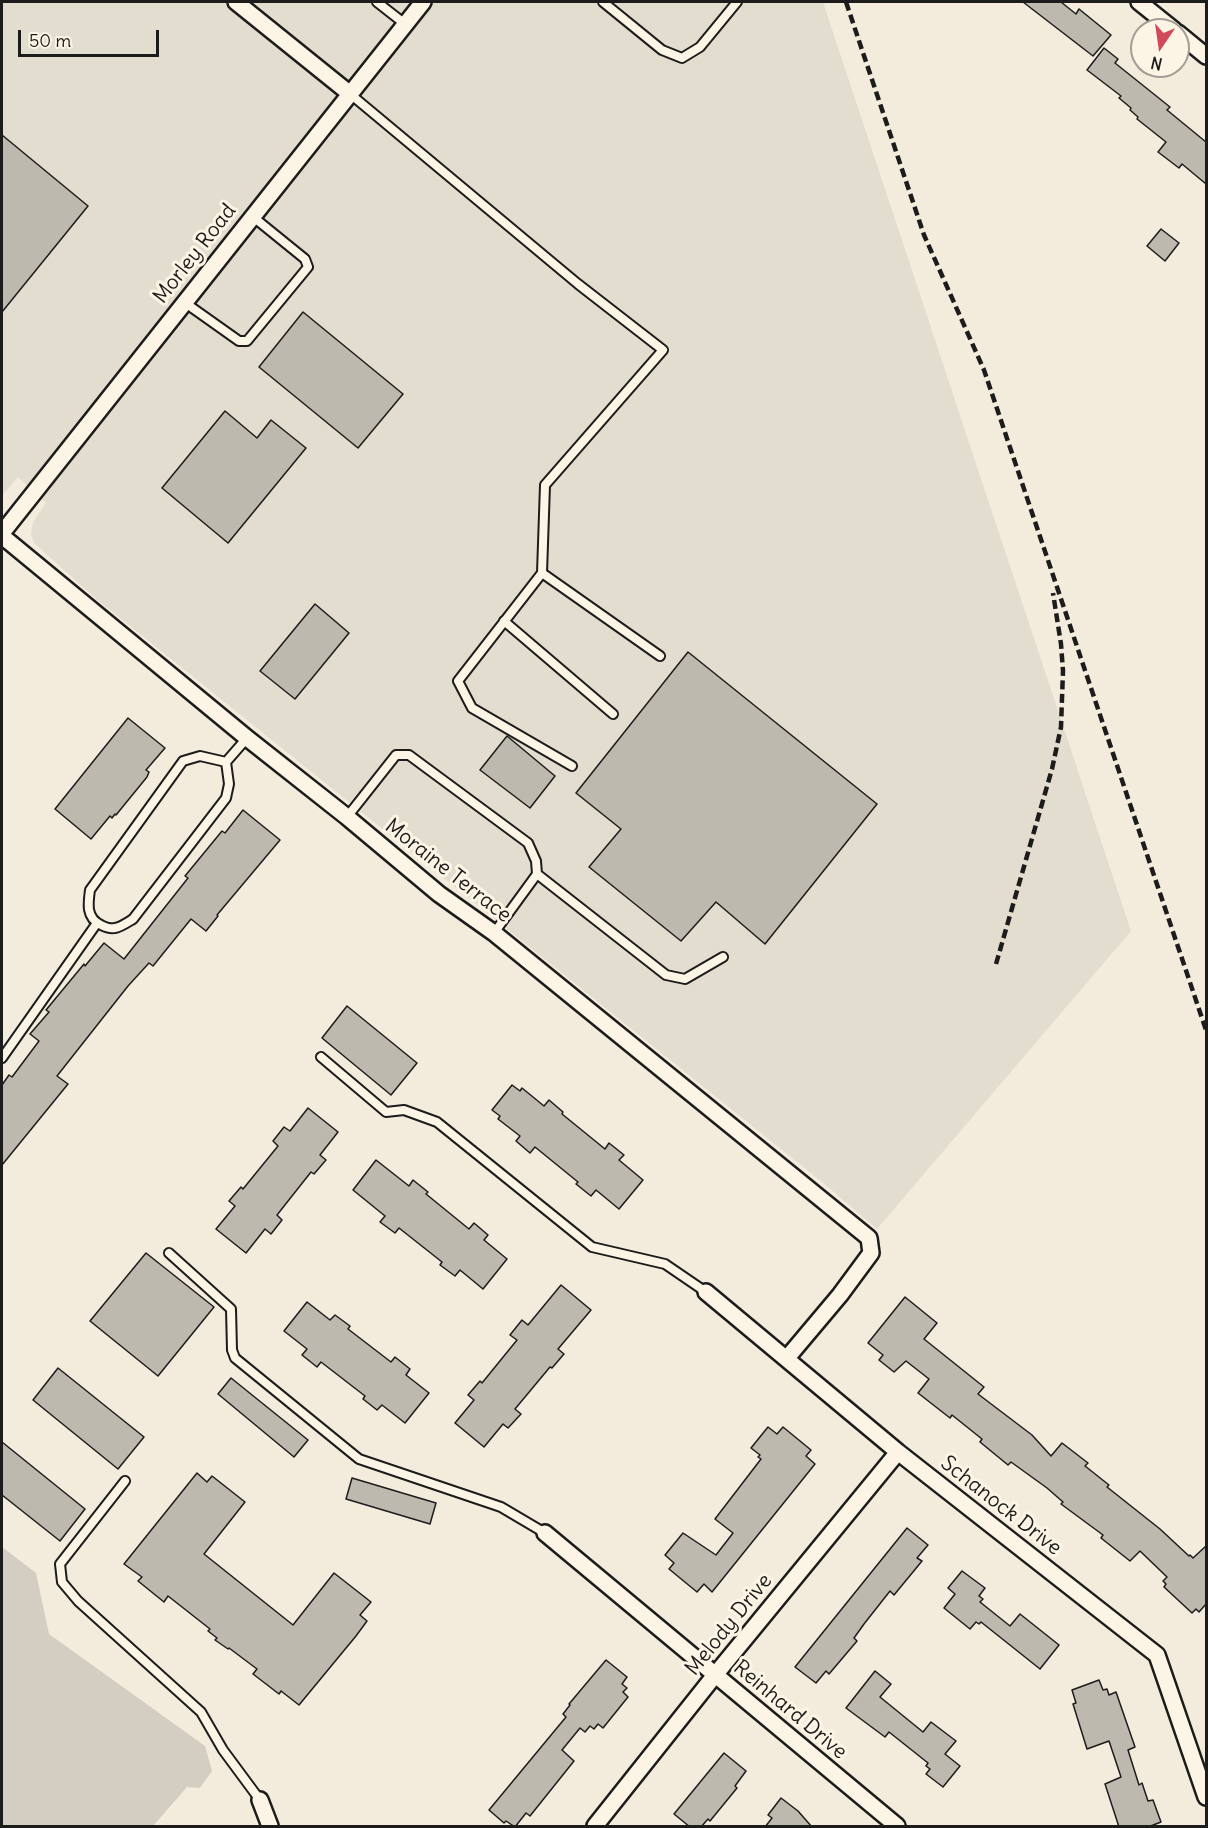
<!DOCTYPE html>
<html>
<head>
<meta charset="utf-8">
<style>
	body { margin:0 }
	#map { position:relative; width:1208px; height:1828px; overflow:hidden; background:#f3ecdd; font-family:Delius,sans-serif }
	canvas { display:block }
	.frame { position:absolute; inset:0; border:3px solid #1c1c1c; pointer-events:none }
	.north { position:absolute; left:1130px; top:18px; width:60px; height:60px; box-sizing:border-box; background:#fcf5e5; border:2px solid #a29e95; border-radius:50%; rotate:193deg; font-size:16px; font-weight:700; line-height:24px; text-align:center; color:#1c1c1c }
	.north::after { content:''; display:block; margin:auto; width:21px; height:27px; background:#d1495b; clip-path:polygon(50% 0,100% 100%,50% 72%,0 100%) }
	.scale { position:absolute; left:18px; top:30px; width:141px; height:27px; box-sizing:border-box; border:3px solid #1c1c1c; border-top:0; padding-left:8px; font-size:18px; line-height:21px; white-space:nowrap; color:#1c1c1c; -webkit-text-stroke:4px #fcf5e5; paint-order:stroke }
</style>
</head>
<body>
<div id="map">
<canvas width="1208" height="1828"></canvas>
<div class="frame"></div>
<div class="north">N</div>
<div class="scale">50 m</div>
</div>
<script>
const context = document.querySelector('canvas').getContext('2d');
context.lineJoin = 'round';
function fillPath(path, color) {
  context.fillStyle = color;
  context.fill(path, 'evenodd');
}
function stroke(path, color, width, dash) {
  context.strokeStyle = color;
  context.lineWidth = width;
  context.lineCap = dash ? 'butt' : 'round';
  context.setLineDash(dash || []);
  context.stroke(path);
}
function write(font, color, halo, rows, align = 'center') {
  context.font = font + ' Delius,sans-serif';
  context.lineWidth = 6;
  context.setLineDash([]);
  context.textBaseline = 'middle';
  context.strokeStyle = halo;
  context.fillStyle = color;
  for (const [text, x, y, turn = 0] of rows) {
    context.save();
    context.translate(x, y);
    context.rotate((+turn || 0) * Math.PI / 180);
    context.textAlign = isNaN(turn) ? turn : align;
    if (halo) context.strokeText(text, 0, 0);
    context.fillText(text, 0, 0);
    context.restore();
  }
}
fillPath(new Path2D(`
	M2,2h821l308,929 -254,298 -55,-47 -727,-584 -61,-55 -3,-9 2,-12 13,-19 -28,-26 -16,19z`), '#e3ddcf');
fillPath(new Path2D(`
	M2,1547l34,26 13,61 156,112 7,25 -12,17 -13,-1 -34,39h-151z`), '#d3cec1');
const building = new Path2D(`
	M1023,2h38l15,12 3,-5 32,26 -18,21z
	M1104,48l14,11 -3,4 55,44 -3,3 39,32v42l-24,-20 -3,4 -21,-16 8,-10 -29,-23 1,-2 -8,-7 1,-2 -12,-10 2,-2 -34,-26z
	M2,135l86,71 -86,106z
	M1161,229l18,14 -14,18 -18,-15z
	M303,312l100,82 -45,54 -99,-81z
	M225,411l32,27 14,-18 35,28 -78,95 -66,-55z
	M315,604l34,29 -54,66 -35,-28z
	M688,652l189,152 -112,140 -49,-42 -35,39 -92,-74 32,-38 -45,-36z
	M128,718l37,30 -19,22 3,2 -2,5 -31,38 -1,-1 -3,4 -2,-2 -19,23 -36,-30z
	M507,736l48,40 -25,32 -50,-38z
	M243,810l37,30 -63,75 1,1 -12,15 -15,-12 -38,47 -4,-3 -21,23 -71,90 11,8 -66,81v-80l7,-10 3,2 27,-36 -9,-7 19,-22 -3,-2 38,-46 1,2 19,-23 20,16 64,-81 -3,-2 37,-45 3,2z
	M347,1006l70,57 -26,32 -69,-57z
	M512,1085l8,6 2,-3 22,18 5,-6 14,12 -1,2 43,35 4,-6 15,12 -5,5 24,20 -24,29 -23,-19 -5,6 -15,-12 2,-2 -43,-35 -5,6 -14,-12 4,-5 -22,-17 2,-3 -8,-6z
	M308,1108l30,24 -18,23 6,5 -12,14 -3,-2 -34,43 5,5 -11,14 -6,-5 -19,24 -30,-24 19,-23 -6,-5 12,-14 2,2 35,-43 -5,-5 11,-14 6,4z
	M376,1160l33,26 4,-6 15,12 -2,2 43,35 5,-6 14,12 -4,5 23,19 -24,30 -23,-19 -5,6 -15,-11 2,-3 -43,-34 -4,5 -15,-11 5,-6 -32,-26z
	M146,1253l68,54 -56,69 -68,-55z
	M561,1285l30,25 -33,39 6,5 -12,14 -2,-1 -35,42 6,5 -13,14 -5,-4 -19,23 -29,-24 19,-23 -6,-5 12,-14 2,2 35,-43 -7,-5 12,-15 6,5z
	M905,1297l32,26 -13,16 60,48 -6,7 54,41 19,21 11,-13 26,20 -3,3 24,19 -2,2 53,42 29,27 1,-1 3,3 13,-12v58l-7,8 -3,-3 -4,4 -28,-26 2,-3 -3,-3 4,-4 -27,-26 -10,10 -29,-23 2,-3 -42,-31 2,-2 -16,-14 -36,-26 -3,3 -28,-23 2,-3 -30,-24 -2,3 -32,-25 11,-14 -23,-18 -12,11 -15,-12 4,-5 -15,-12z
	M307,1302l23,18 5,-5 15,11 -2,3 43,33 4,-5 15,12 -4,6 23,18 -24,30 -23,-18 -5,5 -14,-11 2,-3 -44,-34 -4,5 -15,-12 5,-6 -23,-18z
	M58,1368l86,69 -26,32 -85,-69z
	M231,1378l77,62 -14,17 -76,-63z
	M768,1427l9,7 6,-7 28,23 -5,6 9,8 -103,128 -8,-8 -7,8 -28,-23 5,-6 -9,-8 18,-22 33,22 17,-22 -18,-14 46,-60 -3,-2 2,-2 -9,-7z
	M2,1442l83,67 -25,32 -58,-46z
	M197,1473l10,9 5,-6 33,26 -41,52 89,71 41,-52 37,29 -11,13 7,6 -11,15 -57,69 -18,-14 -2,3 -26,-20 4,-5 -28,-21 -1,1 -13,-9 2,-2 -9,-7 2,-2 -42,-33 -4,6 -26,-21 4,-4 -18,-13z
	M352,1478l84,25 -6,21 -84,-25z
	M907,1528l21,17 -11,13 5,3 -28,34 -4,-4 -26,33 -10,14 3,3 -28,33 -3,-3 -10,12 -21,-16z
	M962,1571l23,17 -6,8 4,3 -3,3 30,24 10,-12 39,31 -19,24 -59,-47 -2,2 -3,-2 -6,7 -26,-21 11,-14 -7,-6z
	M606,1660l21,17 -5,7 5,4 -4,4 5,5 -25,31 -5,-4 -4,5 -4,-3 -5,6 -5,-4 -18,22 12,11 -44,55 -4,-3 -11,14 -9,-6 -2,2 -15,-13 77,-93 -3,-3 7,-9 -1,-1z
	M875,1671l16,13 -11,13 43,35 8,-10 25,19 -11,13 15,12 -17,21 -17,-13 4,-5 -4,-3 2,-3 -39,-31 -4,5 -39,-29z
	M1099,1680l4,10 4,-1 2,6 7,-3 19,55 -7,3 11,35 3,-2 6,18 5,-1 8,22 -13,5h-29l-14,-43 16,-7 -12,-36 -22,8 -14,-45 3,-1 -4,-13z
	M724,1753l22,18 -11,15 2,2 -27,33 -2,-2 -7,8h-11l-16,-13z
	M781,1798l17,13 14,16h-47l7,-9 -4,-3z`);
fillPath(building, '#beb9ae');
stroke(building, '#1c1c1c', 1.5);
const service = new Path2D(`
	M377,2l28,22
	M603,2l59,48 20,8 18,-11 37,-45
	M349,93l229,191 85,66 -118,135 -3,88 -84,108 14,27 100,58
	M184,302l55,39h8l61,-74 -3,-8 -53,-43
	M542,573l118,83
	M504,621l109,93
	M226,762l-26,-6 -17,5 -93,129c-2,14 -4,28 11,35 4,2 10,4 14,3 6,-1 13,-6 18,-9l93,-121 3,-14 -3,-22 21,-24
	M347,817l49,-62h13l119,88 8,18 1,13
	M494,933l43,-59 129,101 19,4 38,-22
	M321,1057l65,55 18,-2 33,12 155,125 73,17 41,28
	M2,1058l95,-135
	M169,1253l62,56 1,41 3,8 124,101 142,48 44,26
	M125,1481l-65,83 2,18 16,19 123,111 22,38 37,50`);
const minor = new Path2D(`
	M236,2l113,91
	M1139,2l35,28
	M1178,33l28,23
	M2,533l421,-531
	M2,536l245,202 100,79 92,77 55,39 375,305 2,15 -31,42 -53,63
	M706,1292l192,160 259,203 49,142
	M545,1533l352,293
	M260,1800l10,26
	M595,1826l120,-151 183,-223`);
stroke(service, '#1c1c1c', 12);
stroke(minor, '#1c1c1c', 20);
stroke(service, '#fcf5e5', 8);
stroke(minor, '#fcf5e5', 15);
stroke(new Path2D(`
	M846,2l78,233 60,135 222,660
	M996,964l56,-195 9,-42 2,-56 -2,-27 -8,-51`), '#1c1c1c', 4.5, [9, 4.5]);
write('21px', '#1c1c1c', '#fcf5e5', [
	["Morley Road",195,254,-52],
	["Moraine Terrace",448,871,38],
	["Schanock Drive",1001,1506,38],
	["Melody Drive",729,1625,-51],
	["Reinhard Drive",790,1710,40]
]);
</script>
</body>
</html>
